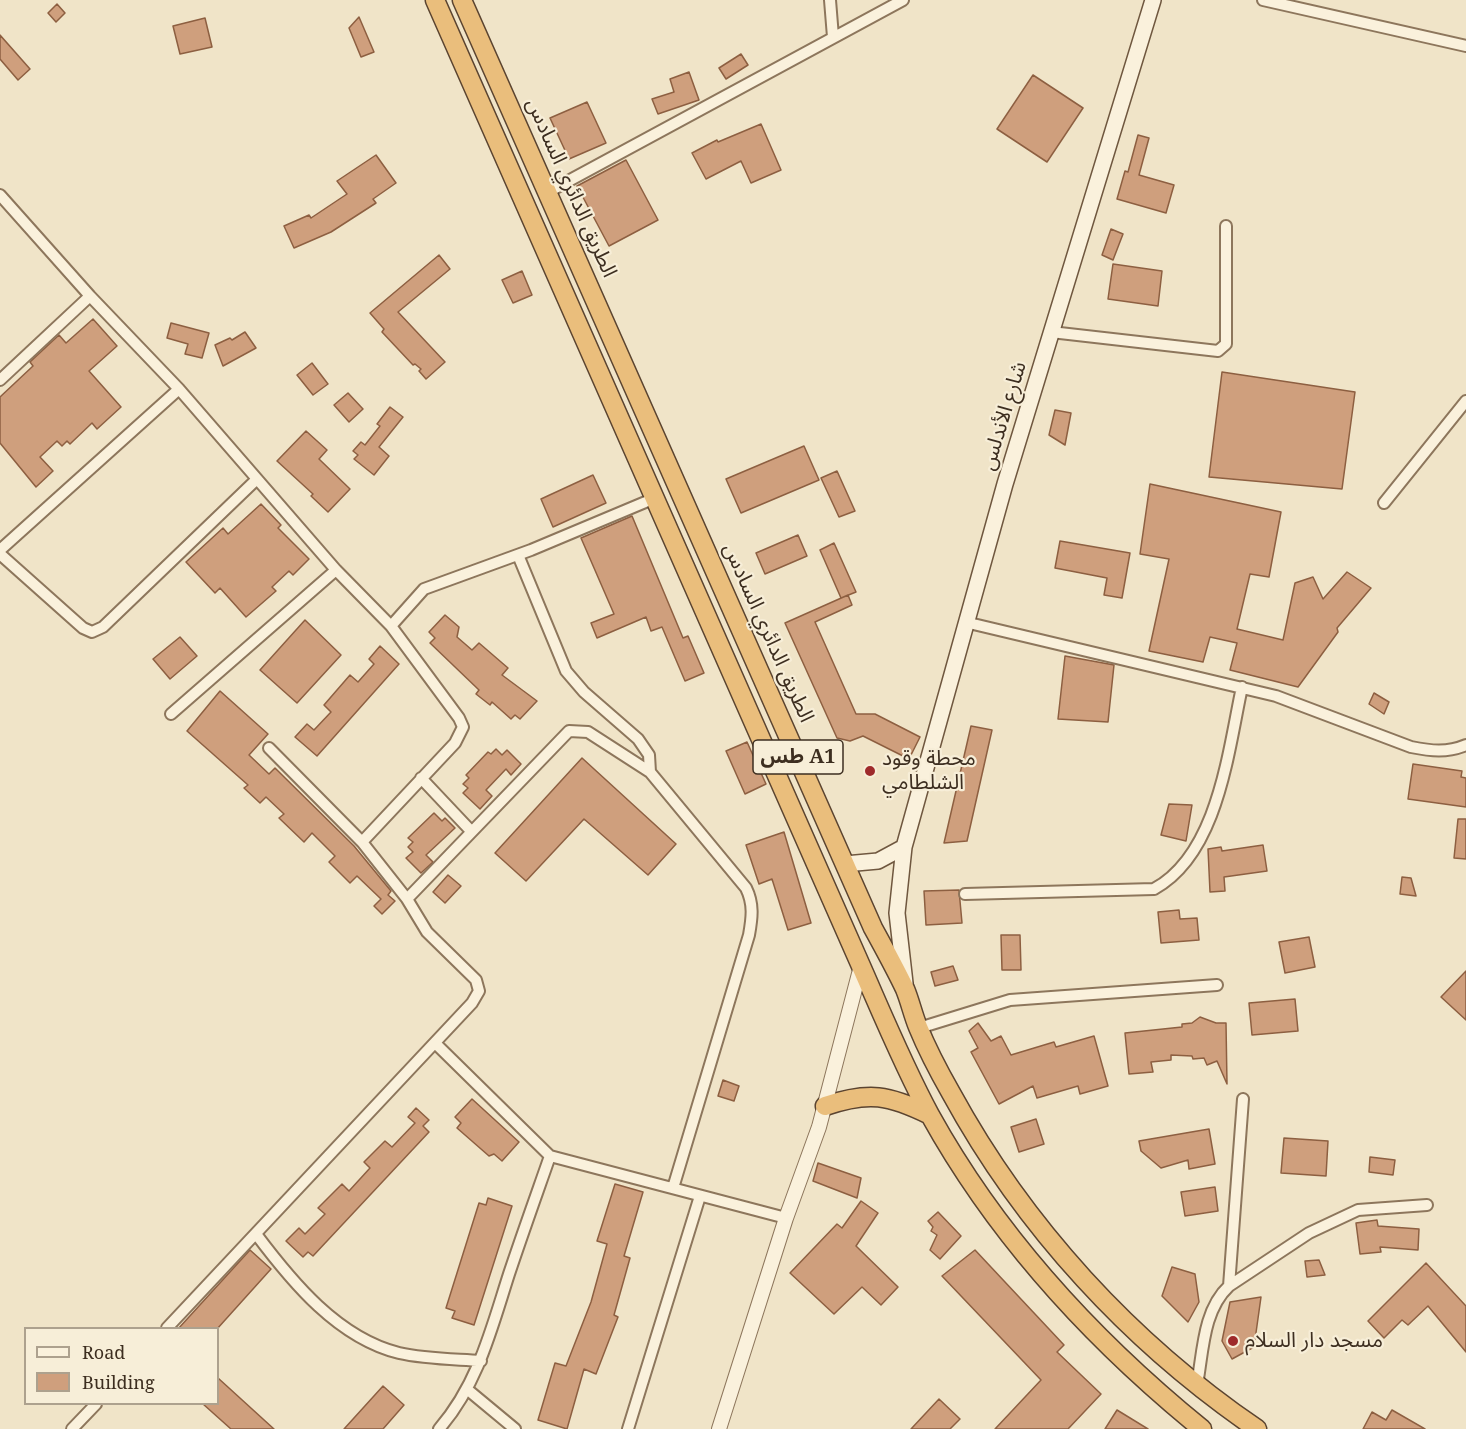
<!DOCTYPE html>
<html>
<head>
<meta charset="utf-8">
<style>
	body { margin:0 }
	#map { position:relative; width:1466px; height:1429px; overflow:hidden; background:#f0e4c8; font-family:"Noto Serif",serif }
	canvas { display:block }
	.legend { position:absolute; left:24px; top:1327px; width:195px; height:78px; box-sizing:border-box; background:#f7eed8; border:2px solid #ada18e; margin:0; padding:8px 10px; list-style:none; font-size:18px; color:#3d2e20 }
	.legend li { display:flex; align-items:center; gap:12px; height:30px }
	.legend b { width:30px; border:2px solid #ada18e }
</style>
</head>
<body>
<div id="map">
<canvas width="1466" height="1429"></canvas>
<ul class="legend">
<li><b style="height:8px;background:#faf1dc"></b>Road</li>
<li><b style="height:16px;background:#cf9f7d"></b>Building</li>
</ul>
</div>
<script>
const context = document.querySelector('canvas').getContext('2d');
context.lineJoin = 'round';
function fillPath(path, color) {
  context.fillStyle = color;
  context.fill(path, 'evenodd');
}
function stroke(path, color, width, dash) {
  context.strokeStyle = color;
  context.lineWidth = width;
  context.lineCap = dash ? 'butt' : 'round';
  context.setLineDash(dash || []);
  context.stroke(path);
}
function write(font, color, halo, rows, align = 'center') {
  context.font = font + ' "Noto Serif","Noto Sans Arabic",serif';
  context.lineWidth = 4.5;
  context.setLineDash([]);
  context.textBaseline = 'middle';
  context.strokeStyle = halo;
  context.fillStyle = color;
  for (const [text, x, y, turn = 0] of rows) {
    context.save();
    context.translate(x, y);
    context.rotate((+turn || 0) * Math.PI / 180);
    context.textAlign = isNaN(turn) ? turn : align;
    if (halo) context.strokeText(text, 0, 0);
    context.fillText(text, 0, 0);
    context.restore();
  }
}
const building = new Path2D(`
	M57,4l8,9 -9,9 -8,-9z
	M359,17l15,35 -13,5 -12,-29z
	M205,18l7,29 -32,7 -7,-28z
	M0,35l30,34 -12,11 -18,-21z
	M741,54l7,11 -22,14 -7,-11z
	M689,72l10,28 -41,14 -6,-15 22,-7 -4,-13z
	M1033,75l50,33 -36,54 -50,-33z
	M587,102l19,41 -37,16 -19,-41z
	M761,124l20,46 -30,13 -10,-22 -35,18 -14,-26 25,-13 1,2z
	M1138,135l11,3 -10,37 35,10 -8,28 -49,-14 8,-28 3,1z
	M376,155l20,28 -23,16 3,4 -45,29 -37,16 -10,-22 25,-11 2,3 36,-24 -10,-13z
	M626,160l32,60 -49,26 -32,-60z
	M1111,229l12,5 -10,26 -11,-5z
	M439,255l11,14 -52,43 47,50 -19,17 -7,-8 2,-2 -6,-5 -2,1 -31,-33 2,-3 -14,-16z
	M1113,264l49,7 -4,35 -50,-7z
	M522,271l10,24 -19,8 -11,-23z
	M93,319l24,27 -28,25 32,36 -24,22 -5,-6 -22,21 -3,-3 -5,5 -5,-5 -17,16 13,14 -17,16 -36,-44v-46l33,-31 -3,-4 29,-27 7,8z
	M171,323l38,10 -7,25 -17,-4 3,-10 -21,-6z
	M245,332l11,16 -33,18 -8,-21 15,-7 2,2z
	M312,363l16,21 -15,11 -16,-20z
	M1222,372l133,20 -13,97 -133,-12z
	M348,393l15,16 -14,13 -15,-17z
	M390,407l13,10 -24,30 10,9 -15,19 -20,-16 4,-4 -5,-4 8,-9 4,3 15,-19 -3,-2z
	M1055,410l16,3 -6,32 -16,-10z
	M306,431l21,19 -8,9 31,30 -22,23 -17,-16 2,-2 -36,-33z
	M804,446l15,34 -78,33 -15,-34z
	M837,471l18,40 -16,6 -18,-39z
	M593,475l13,28 -53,24 -12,-28z
	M1150,484l131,28 -12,65 -19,-3 -13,55 46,11 12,-57 18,-6 10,22 24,-27 24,16 -34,40 1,4 -40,55 -68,-17 7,-27 -27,-6 -7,25 -54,-11 20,-92 -29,-5z
	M261,504l20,21 -3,3 31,31 -16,16 -4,-4 -17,16 4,4 -30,26 -26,-29 -5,5 -29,-31 37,-34 5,6z
	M632,516l51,122 5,-2 16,37 -19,8 -23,-54 -11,4 -5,-14 -49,21 -6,-15 23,-9 -33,-76z
	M798,535l9,21 -42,18 -9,-21z
	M1060,541l70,12 -8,45 -18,-3 3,-17 -52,-10z
	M834,543l22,49 -15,6 -21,-48z
	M848,595l4,10 -37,17 41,92h19l45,23 -11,22 -46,-23 -13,5 -13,-3 -52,-115z
	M445,615l14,12 -2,10 15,13 7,-7 29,25 -6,7 35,26 -17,18 -5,-4 -4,4 -19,-17 -2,3 -14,-11 3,-4 -49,-47 5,-5 -6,-6z
	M305,620l36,35 -44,48 -37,-33z
	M180,637l17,19 -27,23 -17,-20z
	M380,646l19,18 -82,92 -22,-19 12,-13 7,6 17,-18 -7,-7 26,-30 8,7 16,-18 -5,-5z
	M1065,656l49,9 -6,57 -50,-3z
	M220,691l48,43 -19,21 20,19 6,-6 79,78 37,45 -3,4 7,6 -13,13 -8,-8 7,-7 -24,-23 -7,7 -21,-21 6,-6 -23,-23 -8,9 -25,-24 5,-4 -18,-17 -6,6 -16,-15 4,-3 -61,-54z
	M1374,693l15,9 -5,12 -15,-10z
	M971,726l21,4 -25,111 -23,2z
	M747,742l19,42 -21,10 -19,-43z
	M496,749l6,6 5,-5 14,14 -10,11 -5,-6 -20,21 6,6 -12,13 -17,-16 5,-5 -5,-4 6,-6 -3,-3 22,-23 3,2z
	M582,758l94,86 -28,31 -64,-56 -58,62 -31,-28z
	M1413,764l49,7 -1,6 5,1v29l-58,-8z
	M1169,804l23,1 -6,36 -25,-6z
	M434,813l8,8 3,-3 10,10 -29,27 7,7 -12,11 -15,-15 7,-6 -5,-5 5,-5 -5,-4z
	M1458,819h8v40l-12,-1z
	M784,832l27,91 -23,7 -16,-51 -13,5 -13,-39z
	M1263,845l4,26 -43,6 1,14 -15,1 -2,-43 13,-2 1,4z
	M448,875l13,11 -16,17 -12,-11z
	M1402,877l9,1 5,18 -16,-2z
	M959,890l3,33 -36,2 -2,-34z
	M1179,910l1,9 17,-1 2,22 -38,3 -3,-31z
	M1001,935h19l1,35h-19z
	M1309,937l6,30 -30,6 -6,-31z
	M953,966l5,14 -23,6 -4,-14z
	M1466,971v49l-25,-23z
	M1295,999l3,32 -46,4 -3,-32z
	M1200,1017l16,6h10l1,61 -10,-23 -10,4 -3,-7 -11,1 -1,-3 -21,-1v5l-20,2 2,10 -24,2 -4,-41 57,-6v-3l10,-1z
	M978,1023l13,18 10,-5 10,19 43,-13 2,5 38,-11 14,50 -28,8 -2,-8 -41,12 -4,-12 -34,18 -28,-52 7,-4 -9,-17z
	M723,1080l16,6 -5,15 -16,-5z
	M472,1099l47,43 -17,19 -8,-7 -5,2 -32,-28 4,-5 -6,-6z
	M416,1108l13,12 -6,6 6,6 -116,124 -5,-4 -5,5 -17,-16 13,-13 6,6 20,-20 -7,-6 24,-24 7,7 21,-23 -6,-6 21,-21 7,6 23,-24 -7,-6z
	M1036,1119l8,25 -25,8 -8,-25z
	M1209,1129l6,35 -26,5 -1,-9 -27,8 -20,-17 -2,-10z
	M1284,1138l44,3 -2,35 -45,-3z
	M1370,1157l25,3 -2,15 -24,-3z
	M818,1163l43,15 -4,20 -44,-17z
	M615,1184l28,8 -19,64 6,2 -16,57 4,2 -22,57 -12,-5 -17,60 -29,-9 17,-57 11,3 25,-64 16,-58 -10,-3z
	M1215,1187l3,24 -33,5 -4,-24z
	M488,1198l24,8 -38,119 -22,-7 3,-7 -9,-3 33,-105 7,2z
	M861,1201l17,12 -22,33 42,41 -17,18 -19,-18 -28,27 -44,-41 47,-49 5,4z
	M938,1212l23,24 -21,23 -10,-9 7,-15 -6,-4 2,-4 -5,-6z
	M1377,1220l1,6 41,3 -1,21 -38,-3 1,5 -21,2 -4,-31z
	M250,1250l21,19 -54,60h-39z
	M975,1250l89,95 -7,7 44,42 -33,35h-73l46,-49 -99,-104z
	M1319,1260l6,15 -18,2 -2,-16z
	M1426,1263l40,43v46l-38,-46 -20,19 -6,-5 -18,18 -16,-17z
	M1172,1267l23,7 4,28 -11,20 -26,-26z
	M1261,1297l-7,50 -22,12 -10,-18 8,-39z
	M218,1378l56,51h-43l-28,-25h15z
	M383,1386l21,19 -21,24h-39z
	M939,1399l21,20 -10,10h-39z
	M1117,1410l31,19h-43z
	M1392,1410l33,19h-62l9,-17 14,8z`);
fillPath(building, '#cf9f7d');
stroke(building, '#8d5f41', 1.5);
const minor = new Path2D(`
	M830,0l3,37
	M1263,0l203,46
	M548,192l355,-192
	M0,195l90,101 89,93 157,181 55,56 68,92 4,9 -8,16 -93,99
	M1051,332l167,19 8,-7v-118
	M0,380l90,-84
	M1384,503l82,-102
	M0,550l179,-161
	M0,554l83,74 9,4 11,-5 154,-148
	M518,555l48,116 18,21 54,47 11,16 1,17
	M969,623l307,73 135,51c20,4 36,6 55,-2
	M391,626l33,-37 107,-39 124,-52
	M171,714l165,-144
	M421,778l50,53
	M965,894l189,-5c64,-35 74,-137 88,-202
	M407,899l162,-168 19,1 62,40 96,116c8,16 6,30 3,47l-76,253
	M919,1028l91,-28 207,-15
	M435,1043l115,113 236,62
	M256,1234c36,48 82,104 143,119 26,6 55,6 82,8
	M1229,1286l14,-187
	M167,1328l305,-325 7,-12 -3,-11 -49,-48 -20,-33 -45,-57 -93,-94
	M1197,1385c6,-33 6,-75 32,-99l80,-53 49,-23 69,-5
	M468,1390l47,39
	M72,1429l24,-25
	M439,1429c39,-45 52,-99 70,-155 13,-39 27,-78 41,-118
	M628,1429l72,-233`);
const tertiary = new Path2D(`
	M719,1429l67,-211 33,-91 42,-161`);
const secondary = new Path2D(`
	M845,864l33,-3 26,-14
	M905,983l-8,-70 7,-66 101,-363 148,-484`);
const trunk = new Path2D(`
	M435,0l426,966c22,50 43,101 69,149 67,121 165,227 272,314
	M462,0l411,928c11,20 22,40 32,61 5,12 8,26 13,38 9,22 21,45 33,66 73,134 180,250 306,336
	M825,1106c44,-15 64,-11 105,9`);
stroke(minor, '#8d765c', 14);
stroke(tertiary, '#8d765c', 16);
stroke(secondary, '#6f573f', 18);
stroke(trunk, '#5b4430', 21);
stroke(minor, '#faf1dc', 10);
stroke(tertiary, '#faf1dc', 14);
stroke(secondary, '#faf1dc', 15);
stroke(trunk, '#eabe7c', 18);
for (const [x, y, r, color] of [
	[870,771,6,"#9e2a2b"],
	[1233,1341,6,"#9e2a2b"]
]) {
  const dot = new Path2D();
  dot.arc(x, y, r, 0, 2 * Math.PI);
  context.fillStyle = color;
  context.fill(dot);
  stroke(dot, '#f7eed8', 2);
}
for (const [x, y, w] of [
	[798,757,90]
]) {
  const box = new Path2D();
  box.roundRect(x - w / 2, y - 17, w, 34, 4.5);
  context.fillStyle = '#f7eed8';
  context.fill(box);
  stroke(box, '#3d2e20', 1.5);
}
write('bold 20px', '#3d2e20', null, [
	["طس A1",798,757]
]);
write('21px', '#3d2e20', '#f7eed8', [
	["الطريق الدائري السادس",571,188,66],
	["شارع الأندلس",1004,416,-73],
	["الطريق الدائري السادس",768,633,66]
]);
write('21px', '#3d2e20', '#f7eed8', [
	["محطة وقود",882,759],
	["الشلطامي",882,783],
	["مسجد دار السلام",1245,1341]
], 'left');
</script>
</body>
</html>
